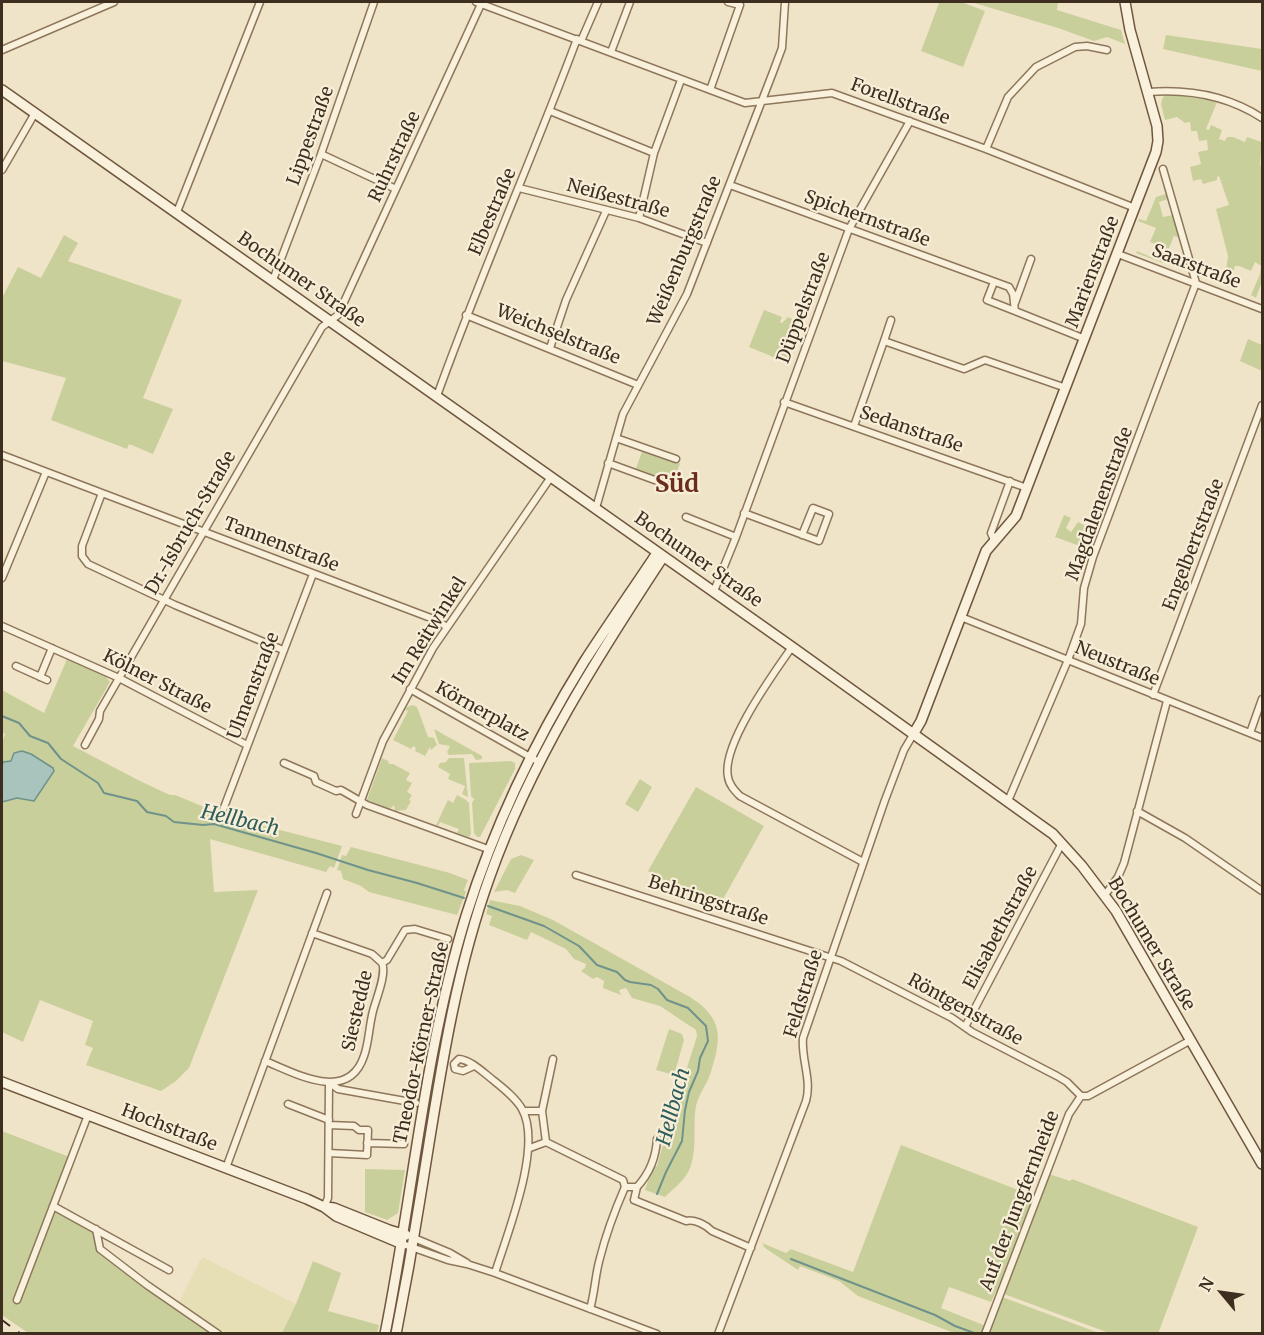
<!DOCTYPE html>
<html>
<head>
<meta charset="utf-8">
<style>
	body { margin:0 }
	#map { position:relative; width:1264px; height:1335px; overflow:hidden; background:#f0e4c8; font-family:Merriweather,serif }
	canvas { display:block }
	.frame { position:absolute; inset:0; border:3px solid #3d2e20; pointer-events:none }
	.north { position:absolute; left:1192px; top:1263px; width:60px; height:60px; -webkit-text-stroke:4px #f7eed8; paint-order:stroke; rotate:299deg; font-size:16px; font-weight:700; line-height:24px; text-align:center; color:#3d2e20 }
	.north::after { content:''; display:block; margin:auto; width:21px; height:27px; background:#3d2e20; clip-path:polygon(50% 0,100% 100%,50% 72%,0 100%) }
</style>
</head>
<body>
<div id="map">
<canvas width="1264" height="1335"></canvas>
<div class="frame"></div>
<div class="north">N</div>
</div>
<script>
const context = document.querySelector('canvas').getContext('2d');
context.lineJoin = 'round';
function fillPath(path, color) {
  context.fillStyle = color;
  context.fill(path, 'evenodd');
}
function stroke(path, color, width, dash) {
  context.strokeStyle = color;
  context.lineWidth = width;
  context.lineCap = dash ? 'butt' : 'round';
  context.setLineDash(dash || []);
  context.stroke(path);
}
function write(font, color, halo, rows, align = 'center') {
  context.font = font + ' Merriweather,serif';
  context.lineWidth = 4.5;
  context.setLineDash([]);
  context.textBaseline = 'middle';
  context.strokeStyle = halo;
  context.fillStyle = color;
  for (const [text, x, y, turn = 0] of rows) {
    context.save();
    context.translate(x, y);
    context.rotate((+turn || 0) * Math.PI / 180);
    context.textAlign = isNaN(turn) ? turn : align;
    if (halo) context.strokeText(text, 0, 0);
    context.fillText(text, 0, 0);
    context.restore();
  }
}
fillPath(new Path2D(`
	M202,1257l94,47 -14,30 -64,-1 -41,-27z`), '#e6deb5');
fillPath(new Path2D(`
	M938,2h23l24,9 -22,56 -42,-16 18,-48z
	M971,2h87l-1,8 64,20 4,14 -18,-7 -13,4 -36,-13z
	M1166,35l96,14v22l-99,-22z
	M1167,95l25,2 25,5 -11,27 3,1 2,-5 11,5 -3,9 6,2 2,-4h6l12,5 2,-5 15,5 -2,23 2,1v115l-6,17 -5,-3 9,-21 1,-8 -6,-4 -4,9 -12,-5h-4l-7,21 -4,-2 4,-29 -12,-47 13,-4 -10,-29 -2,1v3l-14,4 -2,-5 -8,2 -3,-14 11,-3 -3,-12 10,-2 -1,-10 -8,1 -2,-10h-6l-1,-9 -5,1 -8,-6 -12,3 -4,-16 2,-7z
	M1166,194l2,5 -9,3 4,15 10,-2 7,23 -6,-2 -11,27 -27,-10 1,-2 23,10 3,-14 -13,-5 6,-14 -18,-7 1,-2 7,2 10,-24z
	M64,235l14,8 -10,18 114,39 -39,98 30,11 -20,45 -24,-10 -2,5 -76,-29 15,-42 -64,-17v-63l16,-31 23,11z
	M764,310l18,7 -2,5 2,1 6,-6 15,7 -15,39 -39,-16z
	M1248,339l14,6v26l-22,-10z
	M643,449l37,14 -8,22 -37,-14z
	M1064,515l7,3 -5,10 5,4 7,-10 8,4 1,2 -7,18 -25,-9z
	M67,659l39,18 4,5 -37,64 67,35 30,14h5l51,21 116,30 -8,22 -4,-2 -4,6 -116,-33 4,53 44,-2 -69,178 -13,13 -15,10 -75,-26 7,-17 -8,-3 8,-24 -53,-21 -17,42 -21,-10v-290l3,-8 -3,-2v-42l42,23z
	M413,705l4,2 11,30 6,1 3,7 -6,5 -1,-3 -5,9 -10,-5 1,-3 -3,-2 -2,3 -18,-9 15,-29 -3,-1 2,-3z
	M434,729l48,27v3l-6,1 -4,-6 -23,1 -2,-3 3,-6 -11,-2z
	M382,758l6,3 1,3h4l17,9 -4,7 6,3 -5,9 5,3 -3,5 2,1 -5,9 -11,1 -1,-6 -4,4 -23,-9z
	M449,758h15l4,39 -6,-3 3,-8 -17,-7 2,-5 -12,-7 2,-4 6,-1z
	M511,761l4,2v6l-35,68h-3l-3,-4 -2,-30 2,-4 -3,-3 -2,-33z
	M529,768l3,2 -79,221 -23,116 -18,112c13,-93 25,-186 49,-276 17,-60 43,-117 68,-175z
	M640,779l12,8 -14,25 -13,-8z
	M696,787l68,39 -47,84 -69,-39z
	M457,795l9,5 3,3 2,31 -2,3 -12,-4 2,-4 -19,-7 -2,4 -2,-1 12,-25 5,3z
	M351,847l99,26 18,7 -4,10 2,2 -9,23 -88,-23 -8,-6 -18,-7 -2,-8 -4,-1 5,-15 4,1z
	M521,855l13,5 -19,33 -8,-3 -13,2 17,-33z
	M490,900l30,6 33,14 137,77c33,21 32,40 21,75 -4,12 -12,22 -15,34 -4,21 3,48 -9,68 -5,8 -15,16 -22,23l-20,-7 8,-24h4l9,-32 8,-13 1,-15 22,-70 -1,-6 -36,-24 -28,-8 -6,-10 -7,2 2,5 -18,-7 1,-7 -7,-4 -4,2 -12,-8 4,-3 1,-4 -12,-5 -8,-10 -35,-17 -4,8 -38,-15 3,-9 -6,-2z
	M669,1029l13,5 2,6 -10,35 -18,-5z
	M2,1131l70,27 -19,48 43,23 4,20 118,84h-190l-26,-18z
	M901,1145l138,53 10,-24 21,7 2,-2 126,48 -40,107 -29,-1 -3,-1 -17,1 -113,-42 -5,11 -42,-15 -8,21 45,18 -3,7h-29l-96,-37 -19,-15 -39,-15 -2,4 -33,-22 -3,-5 24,10 5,-4 62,23z
	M365,1169l40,1 -7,43 -11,7 -22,-8z
	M313,1261l28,12 -13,38 51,14 -2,8h-95l14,-29z
	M1002,1297l97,36 -112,1z`), '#c9cf9b');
const water = new Path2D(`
	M22,751l9,3 22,14 1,3 -20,30 -17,-3 -15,4c-1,-14 -2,-28 1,-40l8,-1 3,-8z`);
fillPath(water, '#a9c4bc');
stroke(water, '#6f938a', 1.5);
stroke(new Path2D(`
	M2,716l17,7 11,13 18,7 13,16 37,24 6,10 33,8 10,11 19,4 8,6 29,3 11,-1 102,29 52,17 49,13 47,15
	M488,906l56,20 35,20 18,19 20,7 8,8 5,2 21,3 7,4 9,11 21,8 18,18 2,15 -8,17 -2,13 -9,21 -4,18 -3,31 -16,31 -9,22
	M791,1259l144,56 20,11 22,8`), '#6f938a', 2);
const street = new Path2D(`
	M476,2l269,101 87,-10 154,56 149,59
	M581,41l17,-39
	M2,50l112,-48
	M611,52l19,-50
	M710,90l30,-85 -12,-3
	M1149,92c40,-3 79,4 113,26
	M550,111l104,42
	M986,149l22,-52 28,-30 39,-20 12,-1 20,4
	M321,154l75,35
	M2,170l33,-57
	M730,185l279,102 4,7 2,17 70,28
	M519,188l120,30 68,25
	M177,212l83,-210
	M639,218l15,-65 27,-73
	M1118,254l144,55
	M273,280l48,-126 53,-152
	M994,282l-7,18 28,11
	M1015,303l16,-44
	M466,315l172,70
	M884,341l7,-21
	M550,348l16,-48 40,-89
	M437,396c43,-120 95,-237 140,-357
	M784,402l243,86
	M854,426l30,-85 80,28 21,-9 81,28
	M616,438l60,21
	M2,455l434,165 11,7
	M608,463l63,23
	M102,493l-20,53v10l6,8 87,41 108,45
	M596,508l27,-94 64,-120 86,-222 9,-24 3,-46
	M744,513l75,28 10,-27 -16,-6 -11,27
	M686,517l50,20
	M994,540l-3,-7 19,-52
	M2,578l44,-106
	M714,591l22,-54 113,-308 61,-108
	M961,617l301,121
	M2,626l117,52 128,67
	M792,647c-18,26 -71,98 -64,130 1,8 7,14 12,19l123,66
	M16,666l31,14
	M40,677l12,-29
	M410,689l129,73
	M1153,695l109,-290
	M1250,733l12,-34
	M85,745l14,-26 1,-8 222,-384 16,-12 144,-313
	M284,763l30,13 2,6 20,9 5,-1 26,15 118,43
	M1008,801l60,-141 13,-36 3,-36 9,-31 103,-274 -33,-114
	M223,810l90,-236
	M1137,811l48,27 77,53
	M356,814l27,-73 50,-93 118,-171
	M576,875l265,86 111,57 20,14 85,44 10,6 14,14
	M1105,895l13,-18 6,-14 43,-162
	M312,933l60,21 10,9
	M965,1027l97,-184
	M265,1061c30,12 83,43 99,-5 5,-14 5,-30 9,-45 3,-12 14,-37 9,-48l5,-3 18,-30 10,-1 33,10
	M474,1066l-11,5 -8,-2 -1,-5 5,-5c12,1 25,14 34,21 10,8 23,18 29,29 21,37 -15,125 -27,164
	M330,1083l8,6 78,14
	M1081,1096h7l103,-56
	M288,1104l41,16
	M524,1111h18
	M546,1142l77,38 2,7
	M546,1142l-4,-31 11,-52
	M367,1143l37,1
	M530,1148l16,-6
	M329,1153l38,2 1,-25h-9l-5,-4 -25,-1
	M226,1168l101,-275
	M625,1187h12l-3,13 52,21c9,-2 20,4 26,10l39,17
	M637,1187c12,-13 19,-30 20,-48
	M53,1206l116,64
	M324,1207l4,-9 1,-115
	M96,1229l4,20 47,36 71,49
	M414,1238l36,15 17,10
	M400,1243l48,17 19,4 28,9 162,61
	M17,1300l71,-185
	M590,1309c5,-17 5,-34 10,-51 6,-24 15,-48 25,-71
	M718,1334l88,-233c6,-21 -5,-42 -3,-63l82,-238 19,-50 10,-17
	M985,1334l84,-220 12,-18`);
const secondary = new Path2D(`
	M2,90l790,557 261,187 29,32 34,45 146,253
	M914,733l7,-12 65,-170 30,-35 140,-364 2,-11 -1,-15 -27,-96 -5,-28
	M2,1082l305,117 17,8 12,9 64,27
	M326,1207l8,1 55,22 17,5
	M385,1334c28,-139 39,-282 81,-418 28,-89 69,-175 118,-254 24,-37 49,-73 73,-109
	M396,1334c9,-45 17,-90 24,-135 18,-109 32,-218 70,-323 41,-115 106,-217 173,-319`);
stroke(street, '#8d765c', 9);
stroke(secondary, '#6f573f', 12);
stroke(street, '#faf1dc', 6);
stroke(secondary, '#faf1dc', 9);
stroke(new Path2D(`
	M2,1320l19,14`), '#3d2e20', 2, [10, 10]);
write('18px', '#3d2e20', '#f7eed8', [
	["Forellstraße",900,102,20],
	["Lippestraße",311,136,-70],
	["Ruhrstraße",395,157,-65],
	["Neißestraße",618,199,15],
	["Elbestraße",493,212,-67],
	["Spichernstraße",867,219,20],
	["Weißenburgstraße",685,251,-67],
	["Saarstraße",1196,267,21],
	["Marienstraße",1093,272,-69],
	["Bochumer Straße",301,280,35],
	["Düppelstraße",804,308,-69],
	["Weichselstraße",558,335,22],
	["Sedanstraße",911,430,19],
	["Magdalenenstraße",1100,504,-70],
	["Dr.-Isbruch-Straße",191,523,-60],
	["Tannenstraße",281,545,21],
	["Engelbertstraße",1194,545,-69],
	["Bochumer Straße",698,560,35],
	["Im Reitwinkel",430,631,-58],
	["Neustraße",1117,664,22],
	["Kölner Straße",157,682,27],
	["Ulmenstraße",254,686,-69],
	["Körnerplatz",482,712,29],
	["Behringstraße",708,901,18],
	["Elisabethstraße",1001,928,-62],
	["Bochumer Straße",1151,944,59],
	["Feldstraße",804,994,-73],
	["Röntgenstraße",965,1010,29],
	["Siestedde",358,1011,-77],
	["Theodor-Körner-Straße",422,1043,-78],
	["Hochstraße",169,1128,21],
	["Auf der Jungfernheide",1020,1201,-69]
]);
write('italic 20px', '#2f5d5a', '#f7eed8', [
	["Hellbach",240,821,13],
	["Hellbach",674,1107,-75]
]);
write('bold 24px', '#6b2e1e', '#f7eed8', [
	["Süd",677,485]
]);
</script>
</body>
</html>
